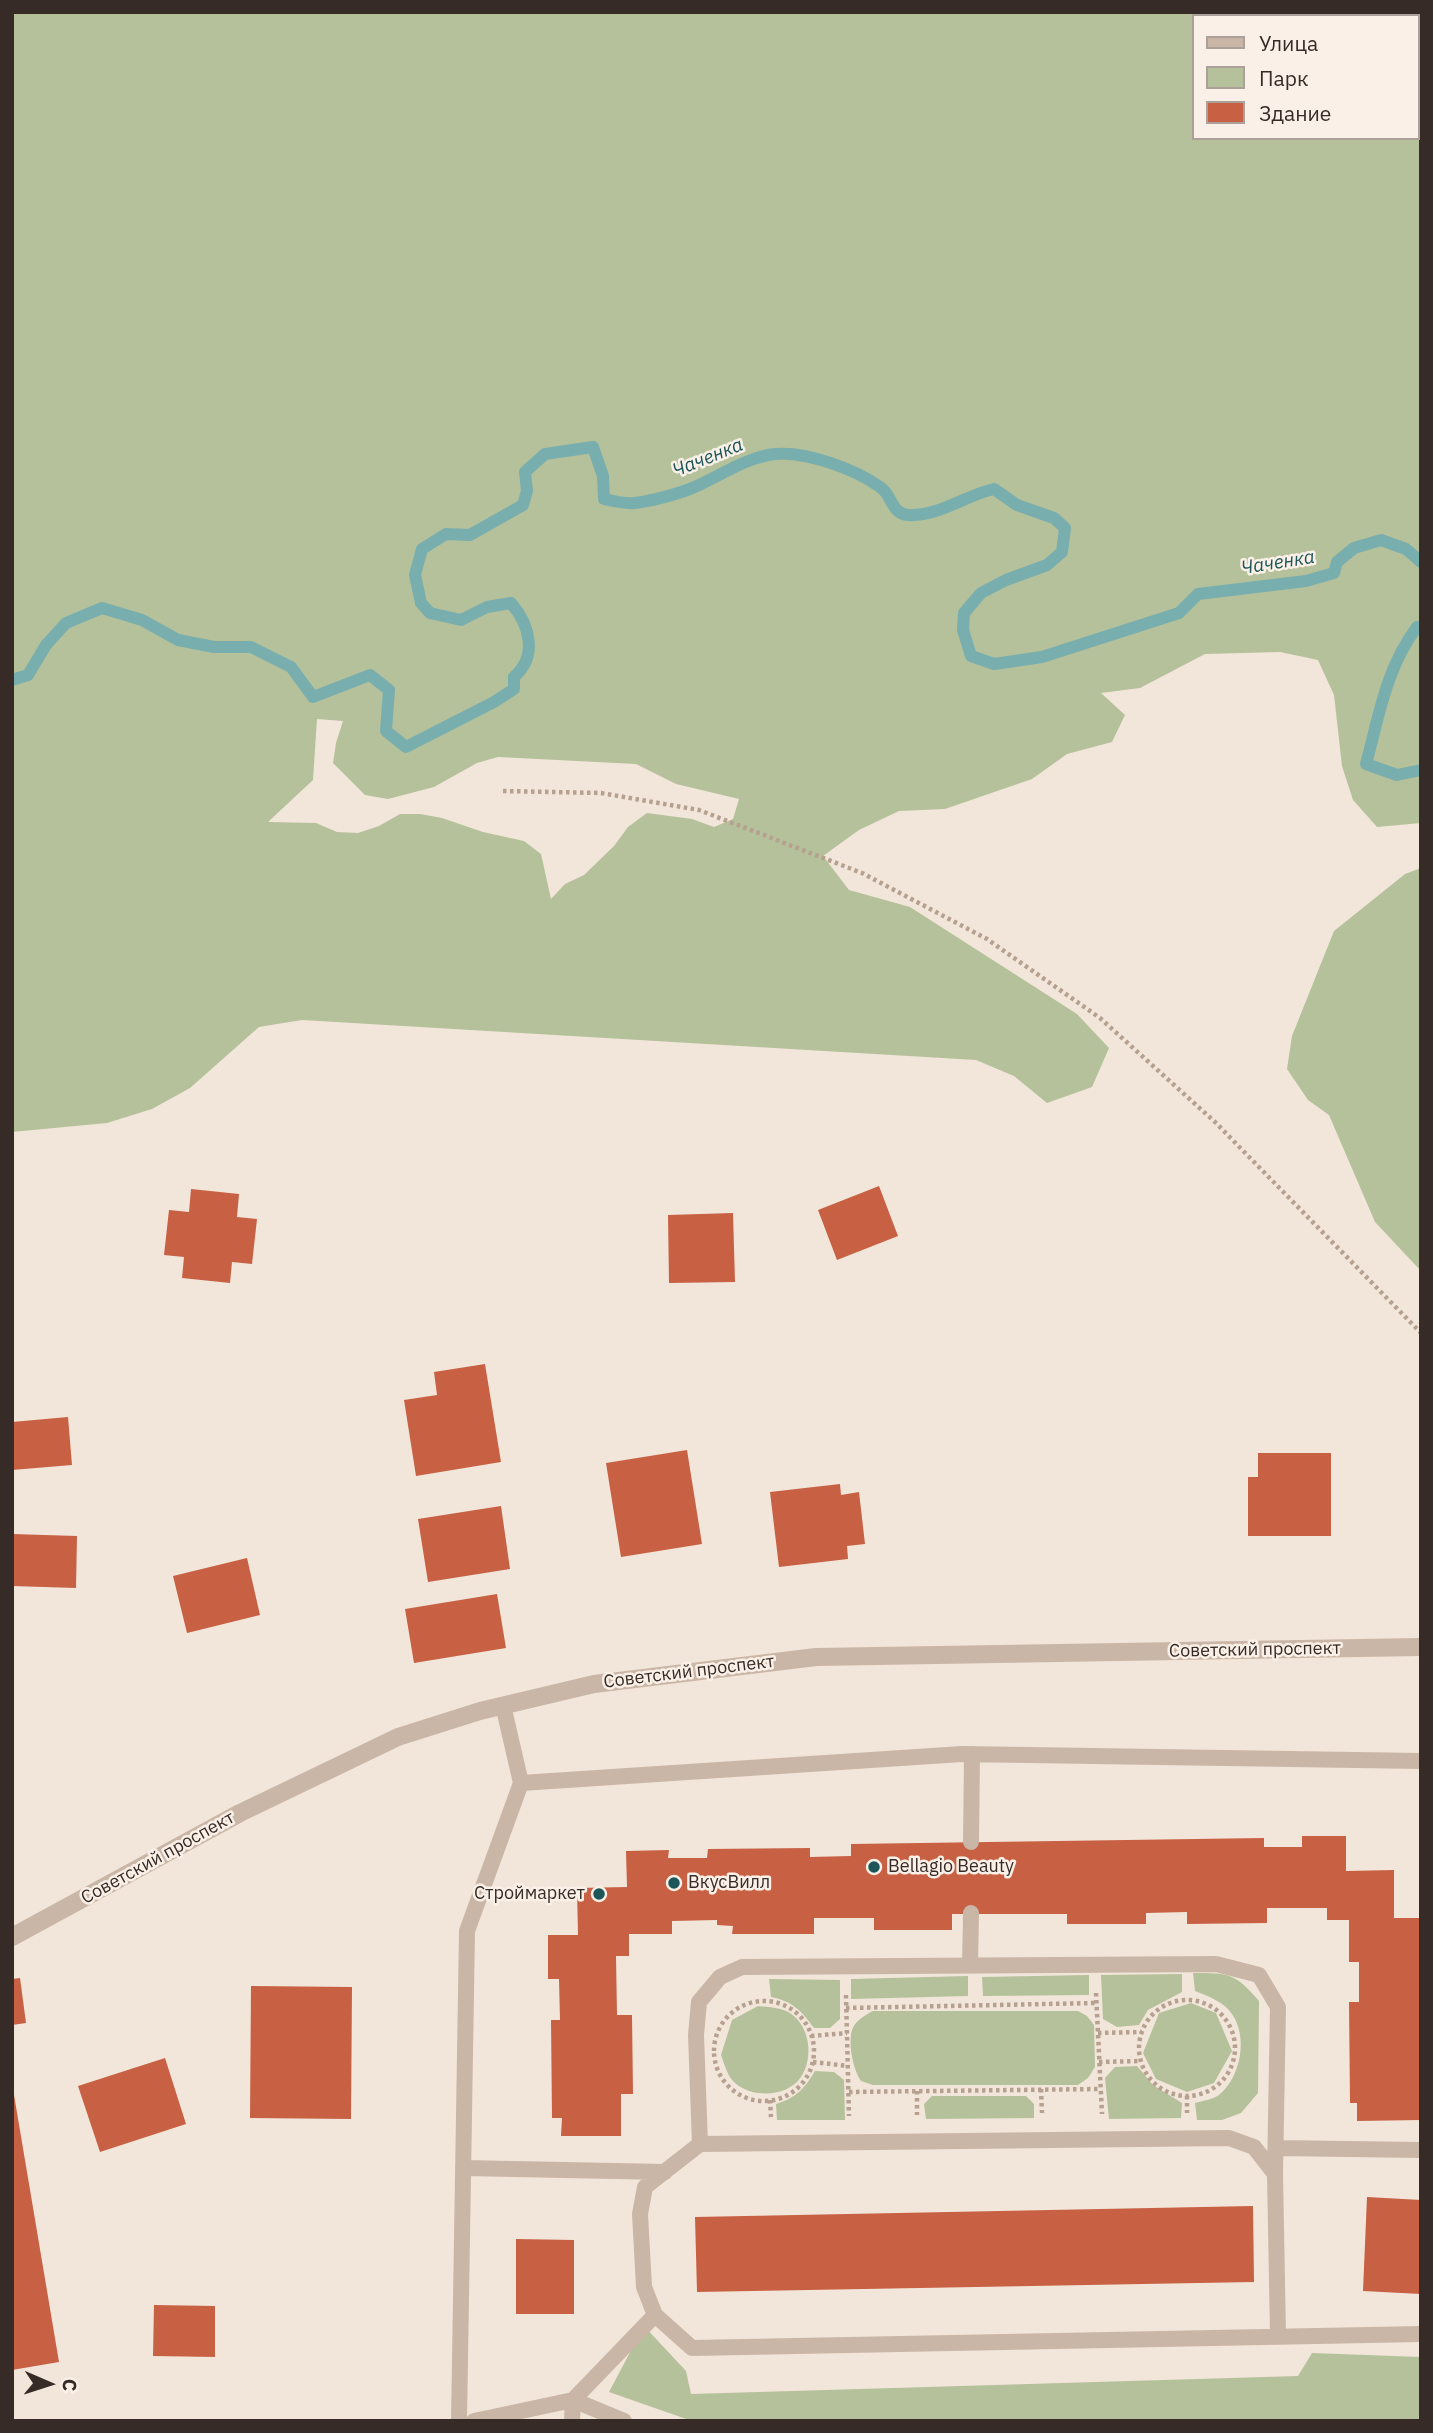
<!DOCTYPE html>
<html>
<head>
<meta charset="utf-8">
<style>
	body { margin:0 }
	#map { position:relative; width:1433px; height:2433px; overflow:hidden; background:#f2e6da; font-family:"IBM Plex Sans",sans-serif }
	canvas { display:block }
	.frame { position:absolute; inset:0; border:14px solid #362b27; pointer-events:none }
	.legend { position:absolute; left:1192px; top:14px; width:228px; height:126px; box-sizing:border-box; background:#faf0e7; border:2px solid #aca19a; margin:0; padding:9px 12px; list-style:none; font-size:21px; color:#362b27 }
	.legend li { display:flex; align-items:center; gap:14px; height:35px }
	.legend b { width:35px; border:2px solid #aca19a }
	.north { position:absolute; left:14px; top:2349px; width:70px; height:70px; -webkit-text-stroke:5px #faf0e7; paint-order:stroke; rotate:93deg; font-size:19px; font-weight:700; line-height:28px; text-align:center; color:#362b27 }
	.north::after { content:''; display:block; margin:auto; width:24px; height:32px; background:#362b27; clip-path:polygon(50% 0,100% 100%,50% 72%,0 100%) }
</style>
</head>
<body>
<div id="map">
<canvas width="1433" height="2433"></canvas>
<div class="frame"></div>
<ul class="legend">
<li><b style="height:9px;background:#cab6a6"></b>Улица</li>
<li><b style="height:19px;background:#b5c19a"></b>Парк</li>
<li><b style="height:19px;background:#c86043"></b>Здание</li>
</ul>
<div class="north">С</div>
</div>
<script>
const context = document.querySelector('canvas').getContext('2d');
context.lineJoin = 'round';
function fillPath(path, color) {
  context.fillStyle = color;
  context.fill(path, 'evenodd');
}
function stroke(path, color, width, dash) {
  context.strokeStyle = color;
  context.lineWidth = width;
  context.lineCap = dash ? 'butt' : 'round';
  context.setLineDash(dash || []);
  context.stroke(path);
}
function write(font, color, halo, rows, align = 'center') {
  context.font = font + ' "IBM Plex Sans",sans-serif';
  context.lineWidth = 5;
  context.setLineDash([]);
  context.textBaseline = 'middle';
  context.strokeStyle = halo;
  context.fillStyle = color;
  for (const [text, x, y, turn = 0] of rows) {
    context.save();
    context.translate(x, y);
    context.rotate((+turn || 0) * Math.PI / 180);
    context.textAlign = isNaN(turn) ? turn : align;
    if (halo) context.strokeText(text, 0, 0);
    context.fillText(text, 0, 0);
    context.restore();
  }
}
fillPath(new Path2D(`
	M12,12h1409v811l-44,4 -24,-27 -11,-34 -8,-71 -16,-35 -38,-8 -75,2 -65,34 -39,5 24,22 -13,27 -45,12 -35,25 -87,30 -46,2 -40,19 -36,26 26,34 61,17 167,107 32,34 -17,39 -45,16 -33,-27 -38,-16 -674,-40 -43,7 -69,61 -38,21 -45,14 -95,9zM1193,16h224v122h-224zM317,719l26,2 -7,22 -3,20 32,32 23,4 46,-12 43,-24 21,-6 138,7 40,20 63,15 -6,20 -19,8 -22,-8 -45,-6 -19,14 -14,19 -30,29 -19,9 -14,15 -10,-45 -17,-13 -41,-9 -41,-14 -22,-4h-20l-21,12 -21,7 -21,-1 -21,-9 -48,-1 45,-42z
	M1421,868v403l-46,-49 -46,-107 -21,-15 -21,-31 5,-33 42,-105 71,-57z
	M1193,1973c36,0 42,0 66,28l-1,92 -17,20 -19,7h-25l-2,-17c7,-2 20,-4 25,-9 21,-18 28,-57 12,-80 -8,-12 -24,-18 -37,-23z
	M1182,1974v18l-34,18 -9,15 -22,2 -14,-8 -2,-44z
	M1089,1975v20l-106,1 -1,-19z
	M968,1976v20l-117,3v-20z
	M769,1979l71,1v39l-10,9h-16c-12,-17 -22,-27 -43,-31z
	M1191,2003l25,10 16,38 -18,32 -27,9 -31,-13 -13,-26 16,-40z
	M758,2006c10,1 25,2 32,7 20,13 24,45 11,64 -14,21 -52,22 -69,3 -5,-6 -8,-17 -11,-25l11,-35z
	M873,2011h205l9,5 7,9 1,42 -7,11 -10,7h-205l-12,-4c-8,-12 -13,-37 -9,-51 3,-9 13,-15 21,-19z
	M1137,2066l16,19 29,18 -1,15 -72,1 -4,-41 10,-11z
	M815,2071l19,1 10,8 1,40h-68l-1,-16c20,-6 29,-16 39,-33z
	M932,2096h94l8,8v14l-108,1 -2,-15z
	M644,2326l42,45 5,23 607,-18 14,-23 109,4v64h-729l-83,-29z`), '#b5c19a');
stroke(new Path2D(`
	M1421,627h-4c-31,41 -38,89 -51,137l31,11 24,-5
	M12,680l16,-5 18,-30 20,-22 36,-15 40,12 36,20 36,7h37l40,20 22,30 57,-22 19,15 -3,41 20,16 88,-45 20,-13v-12c24,-21 16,-52 -3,-74l-24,4 -26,13 -31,-7 -9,-10 -6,-28 7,-26 24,-15 24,1 53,-30 4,-14 -2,-19 20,-18 48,-7 10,29 1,23c9,2 21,5 31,4 17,-2 47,-10 62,-17 24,-11 50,-29 78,-32 31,-3 80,15 105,33 12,7 11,27 28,28 30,2 58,-20 86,-26l23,16 37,13 11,10 -3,24 -15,13 -41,15 -25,13 -17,20 -1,17 8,26 23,8 48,-7 137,-44 19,-19 108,-13 28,-8 3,-11 17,-14 27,-8 25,9 15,13`), '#79aeaf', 12);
fillPath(new Path2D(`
	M879,1186l19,50 -61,24 -19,-50z
	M191,1189l48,5 -2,23 20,2 -5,45 -20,-2 -2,21 -48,-5 2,-21 -20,-2 5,-45 20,2z
	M733,1213l2,69 -66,1 -1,-68z
	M485,1364l16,98 -85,14 -12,-76 33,-5 -3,-23z
	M68,1417l4,48 -60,5v-48z
	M687,1450l15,94 -81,13 -15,-94z
	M1258,1453h73v83h-83v-59h10z
	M840,1484l1,11 18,-3 6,52 -18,2 1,13 -69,8 -9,-75z
	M501,1506l9,63 -82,13 -10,-63z
	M12,1534l65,2 -1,52 -64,-2z
	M247,1558l13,57 -73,18 -14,-57z
	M497,1594l9,54 -92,15 -9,-54z
	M1302,1836h44v35l48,-1v48h27v23h-2l2,179 -64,1v-18h-7l-1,-101h10v-40h-10v-42h-22v-12h-60v15l-80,1v-12l-41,1v11h-79v-10h-115v16h-78v-12h-60v16h-82l1,-8 -16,-1v-5l-45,1v13h-43v22h-13l1,59h15l1,79h-12v42h-60l1,-18h-10l-1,-98h9l-1,-41h-11v-44h30l-1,-47 50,-1 -1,-36 43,-1 -1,8h39l1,-9 102,-1v9l41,-1v-12l413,-6v9h38z
	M20,1978l6,45 -14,2v-46z
	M251,1986l101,1 -1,132 -101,-1z
	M165,2058l21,66 -86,28 -22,-66z
	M12,2083l47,279 -47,8z
	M1367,2197l54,3v94l-58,-3z
	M1253,2206l1,76 -557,10 -2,-75z
	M516,2239l58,1v74h-58z
	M154,2305l61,1v51l-62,-1z`), '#c86043');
stroke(new Path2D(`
	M503,791l98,2 98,17 163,63 125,66 113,79 115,104 206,211
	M1096,1993l6,121
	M846,1995l3,121
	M1139 2048a48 48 0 1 1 96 0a48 48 0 1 1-96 0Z
	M714 2051a50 50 0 1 1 100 0a50 50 0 1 1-100 0Z
	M846,2008l250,-5
	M1098,2033l44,-1
	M811,2036l36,-3
	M813,2062l35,4
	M1099,2062l42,-1
	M1041,2089l1,24
	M917,2091v24
	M849,2092l251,-3
	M1187,2096v17
	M770,2100l1,17`), '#b6a090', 4.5, [3.5, 3.5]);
stroke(new Path2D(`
	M503,1705l18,78 441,-29 459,7
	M971,1842l1,-88
	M970,1965l1,-52
	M700,2144l-4,-109 3,-33 21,-25 22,-10 474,-3 43,11 19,32 -3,167
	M1276,2148l145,2
	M463,2168l202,4
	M1278,2335l-3,-161 -21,-27 -25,-9 -529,6 -55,43 -5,27 4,73 11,28 37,33 729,-14
	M459,2421l8,-490 54,-148
	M474,2421l99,-21 82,-85
	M572,2421l1,-21 51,21`), '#cab6a6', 16);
stroke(new Path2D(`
	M12,1937l228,-124 158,-76 82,-26 114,-27 222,-27 605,-10`), '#cab6a6', 18);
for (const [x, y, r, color] of [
	[874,1867,7,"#1c5658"],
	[674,1883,7,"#1c5658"],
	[599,1894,7,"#1c5658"]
]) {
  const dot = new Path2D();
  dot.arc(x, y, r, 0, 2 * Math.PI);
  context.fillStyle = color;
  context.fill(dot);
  stroke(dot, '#faf0e7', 2.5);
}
write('18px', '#362b27', '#faf0e7', [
	["Советский проспект",1255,1650,-1],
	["Советский проспект",689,1672,-7],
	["Советский проспект",158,1858,-29]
]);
write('18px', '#362b27', '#faf0e7', [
	["Bellagio Beauty",888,1867],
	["ВкусВилл",688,1883],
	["Строймаркет",585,1894,"right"]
], 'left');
write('italic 19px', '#1c5658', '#faf0e7', [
	["Чаченка",708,458,-22],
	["Чаченка",1278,563,-9]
]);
</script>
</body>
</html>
